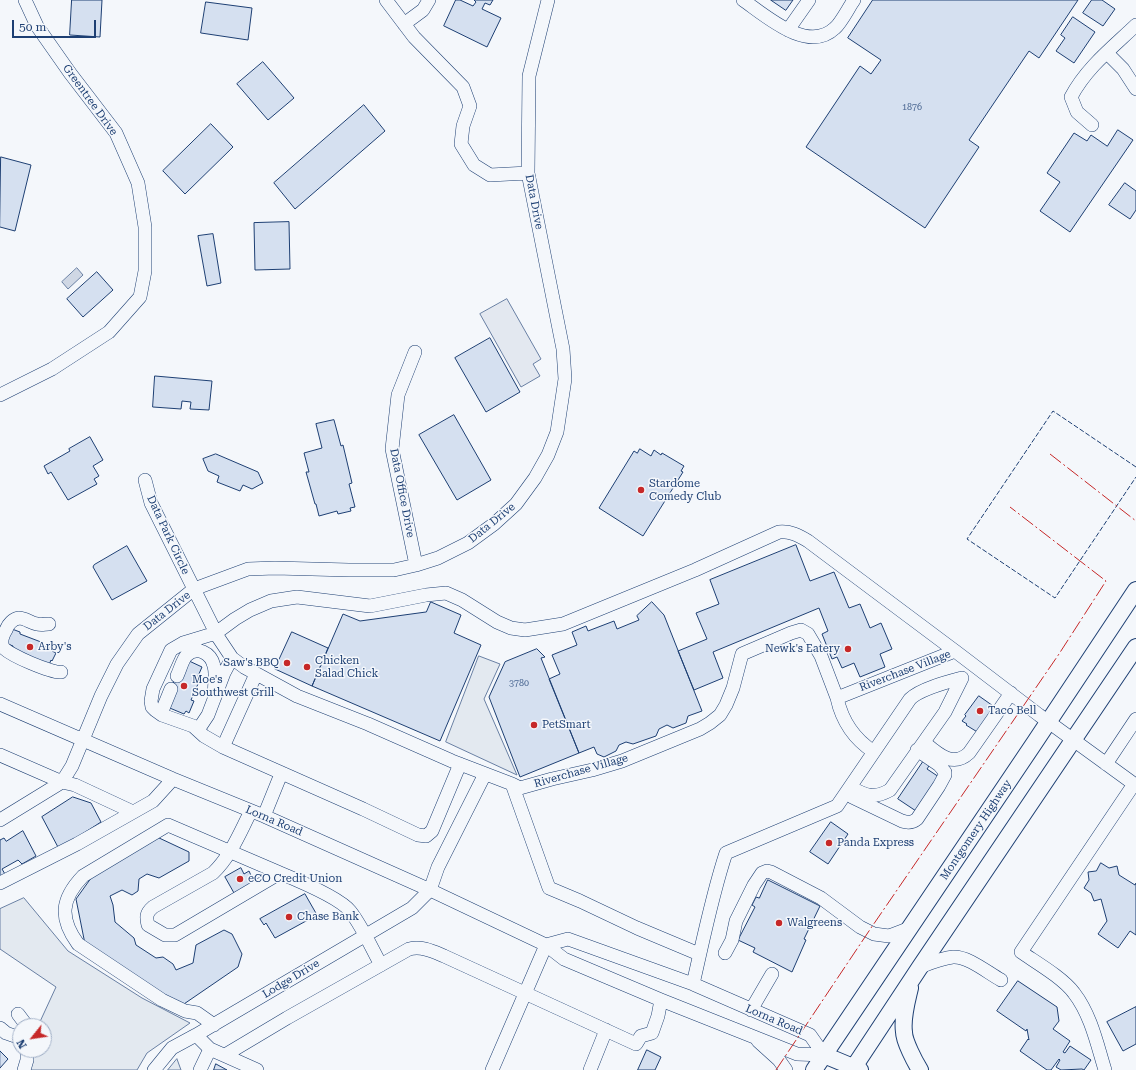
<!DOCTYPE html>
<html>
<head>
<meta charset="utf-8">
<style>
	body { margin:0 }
	#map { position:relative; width:1136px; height:1070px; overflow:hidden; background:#f4f7fb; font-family:"Roboto Serif",serif }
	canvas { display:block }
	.north { position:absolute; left:12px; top:1018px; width:40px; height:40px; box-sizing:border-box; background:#f4f7fb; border:1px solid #9eadc5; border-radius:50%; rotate:240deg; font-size:11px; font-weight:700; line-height:16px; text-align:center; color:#1d3f73 }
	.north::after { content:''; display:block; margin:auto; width:14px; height:18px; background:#c62828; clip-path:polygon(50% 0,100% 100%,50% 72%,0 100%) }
	.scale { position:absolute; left:12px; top:20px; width:84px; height:18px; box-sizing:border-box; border:2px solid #1d3f73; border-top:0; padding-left:5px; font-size:12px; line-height:14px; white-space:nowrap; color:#1d3f73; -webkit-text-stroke:3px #f4f7fb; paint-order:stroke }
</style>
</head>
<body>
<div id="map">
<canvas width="1136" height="1070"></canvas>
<div class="north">N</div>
<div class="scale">50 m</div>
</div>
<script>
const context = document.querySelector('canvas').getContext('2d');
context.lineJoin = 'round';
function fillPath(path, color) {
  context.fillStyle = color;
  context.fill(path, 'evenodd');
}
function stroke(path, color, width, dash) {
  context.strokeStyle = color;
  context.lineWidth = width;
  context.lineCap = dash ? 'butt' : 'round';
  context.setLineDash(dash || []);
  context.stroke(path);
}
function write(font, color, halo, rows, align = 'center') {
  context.font = font + ' "Roboto Serif",serif';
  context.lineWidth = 3;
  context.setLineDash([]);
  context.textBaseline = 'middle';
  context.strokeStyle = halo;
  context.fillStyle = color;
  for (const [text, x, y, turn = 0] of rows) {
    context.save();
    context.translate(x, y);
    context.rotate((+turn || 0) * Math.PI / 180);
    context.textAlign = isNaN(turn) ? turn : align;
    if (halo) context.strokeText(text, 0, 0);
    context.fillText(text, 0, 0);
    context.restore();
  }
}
const green = new Path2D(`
	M479,656l21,8 -16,35 33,76 -71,-33z
	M24,898l44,53 74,47 48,25 -43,30 -10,17h-113l3,-20h17v-24h-6l18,-39 -56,-38v-40z
	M177,1059l4,11h-13z`);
fillPath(green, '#e3e9f0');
stroke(green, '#687fa3', 1);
const parking = new Path2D(`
	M507,299l34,60 -8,5 7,12 -19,11 -41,-73z`);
fillPath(parking, '#e3e8f0');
stroke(parking, '#687fa3', 1);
const water = new Path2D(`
	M77,268l6,7 -15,14 -6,-7z`);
fillPath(water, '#cfd7e4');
stroke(water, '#687fa3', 1);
const building = new Path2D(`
	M72,0h30l-2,37 -30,-2z
	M456,0h4l13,6 3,-4 -2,-2h19l-3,5 -5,-2 -3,6 19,9 -14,29 -43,-21z
	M771,0h22l-7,10z
	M873,0h205l-39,58 -10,-7 -60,89 10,7 -54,81 -119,-81 54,-81 11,8 10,-14 -33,-22z
	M1092,0h10l13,9 -12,17 -20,-13z
	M206,2l46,6 -4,32 -47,-7z
	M1073,17l22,15 -21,31 -18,-12 9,-13 -4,-3z
	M263,62l31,36 -26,22 -31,-36z
	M364,105l21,26 -90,78 -21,-26z
	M211,124l22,23 -48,47 -22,-23z
	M1118,130l15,10 -63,92 -30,-21 20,-29 -13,-9 27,-40 13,8 4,-6 16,11z
	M1,157l30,8 -16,66 -15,-4z
	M1125,183l11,8v19l-6,9 -21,-14z
	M289,222l1,47 -35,1 -1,-47z
	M213,234l8,49 -14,3 -9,-50z
	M97,272l16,18 -30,27 -16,-18z
	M490,338l30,54 -34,20 -31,-54z
	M155,376l57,5 -3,29 -19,-1 1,-7 -9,-1 -1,8 -28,-2z
	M454,415l37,65 -34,20 -38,-65z
	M334,420l7,26 2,-1 9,38 -3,1 6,23 -5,1 1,3 -13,3 -1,-3 -18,5 -3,-12h-1l-9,-32h3l-5,-19 18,-5 -6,-24z
	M90,437l13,23 -10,6 6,10 -5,3 3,5 -29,16 -17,-28 -3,2 -4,-8 26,-15 -1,-2z
	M640,449l11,7 3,-6 7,5 1,-2 22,13 -3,5 2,1 -40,64 -44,-28 35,-57 3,2z
	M216,454l42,18 5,11 -11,6 -9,-4 -3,6 -23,-9 2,-6 -11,-5 -5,-12z
	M796,545l14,36 24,-9 15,36 11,-4 10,24 11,-5 11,26 -12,5 5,13 -25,10 -6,-14 -12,5 -5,-11 -5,2 -10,-25 6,-3 -9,-23 -106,44 10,26 -29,12 -16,-39 29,-12 -11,-26 23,-9 -9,-24z
	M127,546l20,35 -35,19 -19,-33 1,-2z
	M431,602l30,13 -7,18 27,12 -41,96 -128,-55 31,-72 17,7 66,-9z
	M652,602l12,13 38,96 -14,5 -2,7 -13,5 -6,-3 -8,4 -3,7 -23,8 -7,-2 -7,3 -3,6 -12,6 -7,-3 -3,-7 -15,6 -30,-74 11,-5 -8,-19 25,-10 -5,-13 14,-6 2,5 26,-10 3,8 22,-9 -2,-4z
	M12,629l8,3v2l21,8v2l12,6 -1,1 4,2 -4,8 -1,-1 -2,5 -38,-14 2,-5 -8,-3z
	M292,632l36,16 -16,38 -37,-17z
	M537,649l8,8 -4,1 38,95 -59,24 -31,-80 16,-35z
	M187,660l15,7 -7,16 3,1 -7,16 3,1 -5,12 -3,-2 -2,3 -19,-8 11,-31z
	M979,696l17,12 -17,25 -13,-8 1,-1 -5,-3 4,-5 -1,-1z
	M925,759l6,4 -4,6 15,10 -26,32 -18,-12z
	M73,797l18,6 10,19 -42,27 -17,-32z
	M831,822l17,12 -20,30 -18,-12z
	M23,831l13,25 -14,8 -4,-4 -16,9 3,5 -5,3v-37l4,-2 2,3z
	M157,837l32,15v9l-30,17 -12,-4 -8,5 -1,12 -6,4 -10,-5 -12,6 3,9 2,17 19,16 2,7 20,13 7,-1 10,7 3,6 17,-7 3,-18 28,-15 8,4 10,20 -4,13 -57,39 -96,-62 -9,-45 18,-25z
	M1101,863l8,5 8,-2 2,9 16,10 1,-2v52l-6,-4 -12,17 -20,-14 9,-13 -6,-22 -7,2 -3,-8 -7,-5 5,-8 -1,-8 8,-1z
	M241,868l3,6 5,-3 5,11 -20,11 -9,-16z
	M768,880l52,26 -16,33 2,1 -14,32 -39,-20 2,-4 -17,-8 17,-33 -3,-2 4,-8 3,1z
	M305,894l12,21 -42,23 -9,-15 -2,2 -4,-6z
	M1018,981l39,26 2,14 -6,8 17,12 -7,11 2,1 5,-7 21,14 -7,10 -2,-1 -21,1 -5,-3 4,-7 -1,-1 -8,11h-4l-27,-19 8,-12 1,1 -2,-11 -1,2 -29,-20z
	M1136,1007v37l-13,7 -16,-29z
	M647,1050l14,7 -6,13h-17z
	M0,1051l8,8 -8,9z
	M216,1064l11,6h-13z`);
fillPath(building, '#d5e0f0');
stroke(building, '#1d3f73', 1);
const minor = new Path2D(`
	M386,0l28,37 49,50 7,19 -7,20 -2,18 13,21 16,10 38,-2
	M743,0c23,16 65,54 92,28 6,-5 14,-21 19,-28
	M404,24l19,-14 6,-10
	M788,30l21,-30
	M1107,53l16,16 13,20
	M1092,125l-15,-13 -6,-15c15,-29 42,-50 65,-72
	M415,352l-17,43 -6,54 24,116
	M0,395l52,-26 57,-37 31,-35 5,-26v-44l-7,-44 -22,-50 -46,-60 -33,-47 -12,-26
	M145,480l6,23 67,134 14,21 12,9 53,29 71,28 84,37 60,23 8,4 32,-9 40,-9 30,-9 78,-32 10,-6 10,-8 6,-10 7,-17 9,-34 49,-21 10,-3 7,4 13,22 16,42 118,-47 84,64 95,69 -113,168c16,11 42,26 53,41 17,22 23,51 31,77
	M49,624c-4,0 -8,1 -12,0 -6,-1 -12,-6 -18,-6 -6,1 -11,6 -13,12 -3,5 -6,11 -3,17 3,7 51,27 58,25
	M256,674l-33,73 140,62 55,26 8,1 6,-5 28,-67
	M177,676c3,-6 5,-15 9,-20 11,-11 25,-3 28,10 3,10 -1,21 1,31
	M837,698c5,23 17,41 37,54
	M0,704l173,75 91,37 166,74 116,55 18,14 97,41 136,54 27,1
	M162,715v-4l9,-22
	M198,730l10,-15 16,-42 8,-15
	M925,743c13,11 28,25 44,10l42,-60
	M223,747l-19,-11 -11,-10 -31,-11 -7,-5 -3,-3 -1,-6 2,-12 18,-39 12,-7 33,-10 19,-14 15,-9 21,-9 26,-4 73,9 56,-11 20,-2 16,7 35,22 14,6 14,2 38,-6 132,-54 84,-38c11,-1 19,3 29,9l147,110
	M0,755l62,27 13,3 58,27
	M1106,764l30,-45
	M512,784l37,104 31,13 57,27 62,26
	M852,797l50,24c6,2 10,2 15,-2l22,-33 6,-11v-3l-6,-7 -22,-15
	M251,811c-11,21 -20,45 -38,62l-60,34c-7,6 -7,10 -5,18l17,10h10l105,-62c17,7 60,25 70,38 12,15 22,38 31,54
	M264,816l17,-42
	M0,820l62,-38 10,-16 29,-70 16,-32 21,-30 56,-45 54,-20 27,-1 74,2h45l22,-5 22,-7 30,-15 26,-19 22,-20 19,-26 13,-23 9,-23 8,-53 -2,-30 -35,-176 1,-97 19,-76
	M0,883l77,-39 76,-43 20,-22
	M546,945l22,-6 125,45 117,51 14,20
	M725,953l7,-13 4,-19 18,-36 8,-12 5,-2 4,1 50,26 39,29 14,7 15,2 21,-8
	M920,967c10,-4 22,-9 33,-10 15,-1 35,16 48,23
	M693,984c10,-43 19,-89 33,-131l111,-47 73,-107c10,-10 37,-17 52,-21l-17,34 -55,78c-16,9 -24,6 -40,-3
	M751,1010l21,-36
	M18,1014l9,12
	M214,1025l-17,-12 -12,-2 -23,-11 -84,-56c-19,-26 -17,-45 5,-68l85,-51 112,48
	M0,1028l6,5 14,5
	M196,1035l14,14 47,21
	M758,1041l21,19 7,10
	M225,1055l62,-37 122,-69c13,-3 23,2 35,7l192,88 5,-8 11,-3 6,-17 3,-16
	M24,1070l3,-10v-10
	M154,1070l18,-22 24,-13 216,-127 18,-18 8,-23 47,-93
	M200,1070l10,-21
	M492,1070l54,-125
	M590,1070l16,-40`);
const major = new Path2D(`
	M910,988c-3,13 -8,30 -6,44 0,9 11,30 16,38
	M824,1055l36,15
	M814,1070l221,-328 101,-152
	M852,1070l68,-103 216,-320`);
stroke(minor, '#1d3f73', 14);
stroke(major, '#1d3f73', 18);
stroke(minor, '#f4f7fb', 13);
stroke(major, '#f4f7fb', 16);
stroke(new Path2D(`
	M1136,467l-83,-56 -86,128 88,59 81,-121`), '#1d3f73', 1, [5, 2]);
stroke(new Path2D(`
	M1050,454l86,67
	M776,1070l95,-142 188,-274 47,-73 -96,-74`), '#c62828', 1, [14, 3, 2, 3]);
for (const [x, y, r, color] of [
	[641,490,4,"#c62828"],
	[30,647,4,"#c62828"],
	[848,649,4,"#c62828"],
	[287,663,4,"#c62828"],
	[307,667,4,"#c62828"],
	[184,686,4,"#c62828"],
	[980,711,4,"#c62828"],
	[534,725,4,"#c62828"],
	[829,843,4,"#c62828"],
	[240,879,4,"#c62828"],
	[289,917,4,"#c62828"],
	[779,923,4,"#c62828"]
]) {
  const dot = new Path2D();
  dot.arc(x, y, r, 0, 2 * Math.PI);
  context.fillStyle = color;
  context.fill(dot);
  stroke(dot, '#f4f7fb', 1.5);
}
write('9px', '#4b6792', null, [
	["1876",912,107],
	["3780",519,683]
]);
write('11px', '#1d3f73', '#f4f7fb', [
	["Greentree Drive",90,100,54],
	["Data Drive",534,202,79],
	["Data Office Drive",402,493,79],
	["Data Drive",492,523,-39],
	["Data Park Circle",168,535,65],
	["Data Drive",167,611,-38],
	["Riverchase Village",905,671,-21],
	["Riverchase Village",581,771,-16],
	["Lorna Road",274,821,23],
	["Montgomery Highway",976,830,-56],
	["Lodge Drive",291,979,-31],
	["Lorna Road",774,1020,23]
]);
write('11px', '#1d3f73', '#f4f7fb', [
	["Stardome",649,484],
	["Comedy Club",649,497],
	["Arby's",38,647],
	["Newk's Eatery",840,649,"right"],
	["Chicken",315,661],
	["Salad Chick",315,674],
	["Saw's BBQ",279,663,"right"],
	["Moe's",192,680],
	["Southwest Grill",192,693],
	["Taco Bell",988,711],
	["PetSmart",542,725],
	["Panda Express",837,843],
	["eCO Credit Union",248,879],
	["Chase Bank",297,917],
	["Walgreens",787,923]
], 'left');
</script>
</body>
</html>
